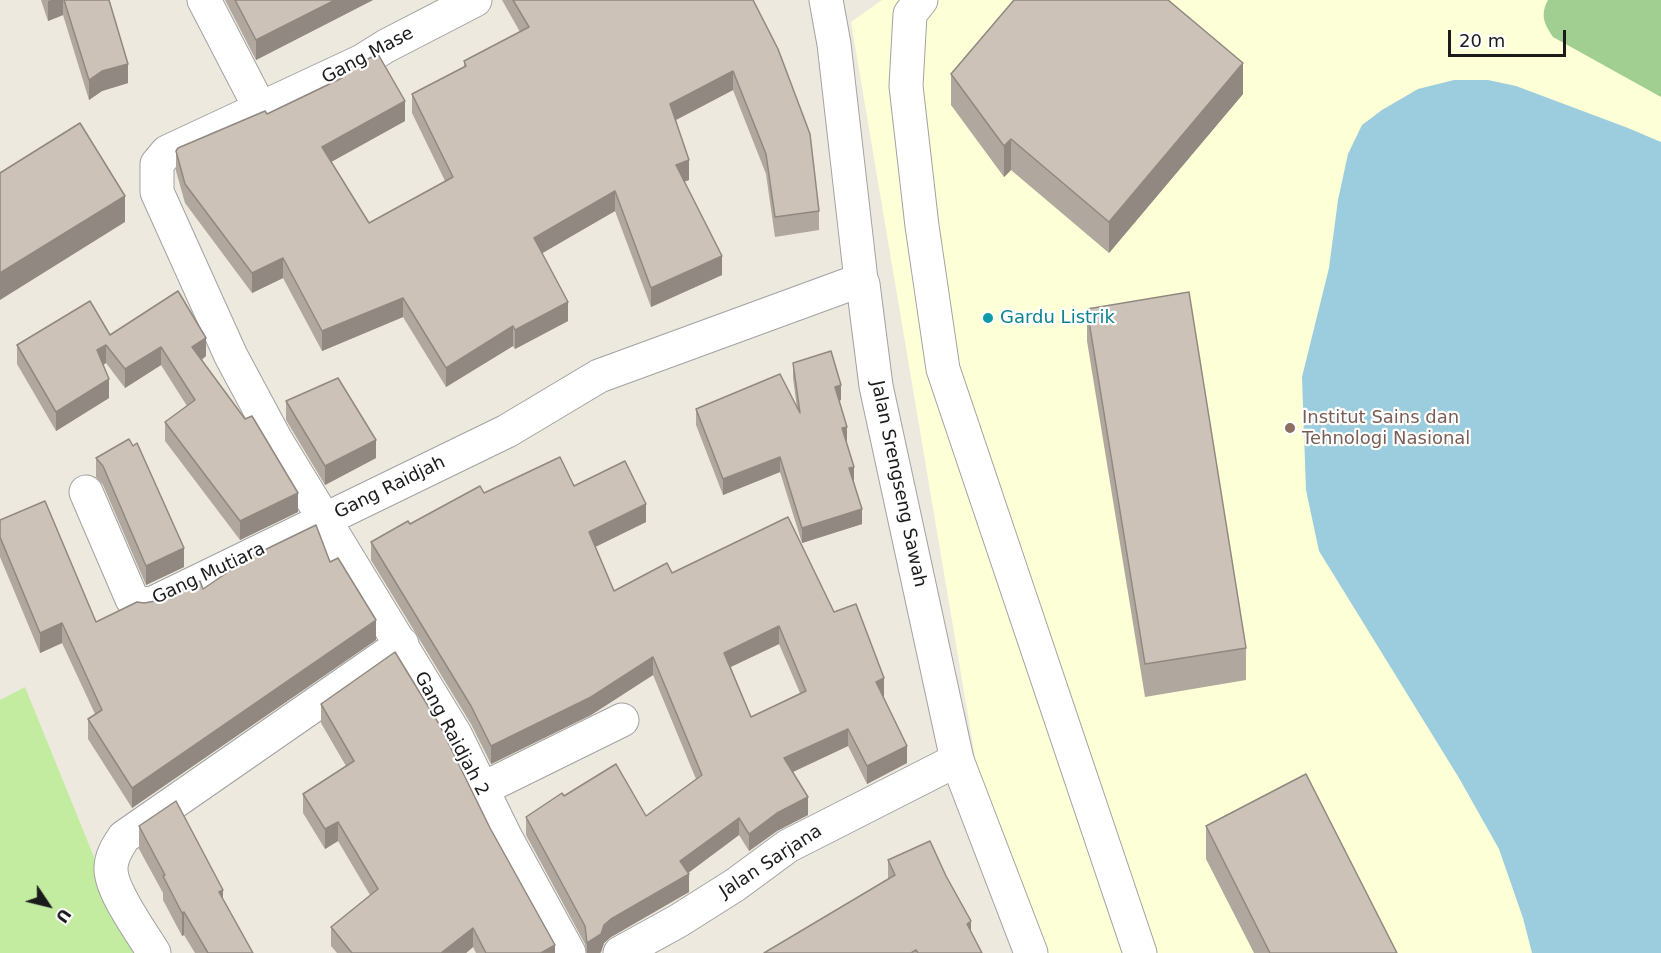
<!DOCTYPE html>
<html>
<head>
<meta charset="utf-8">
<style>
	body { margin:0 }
	#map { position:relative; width:1661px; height:953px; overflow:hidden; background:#ede9df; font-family:"DejaVu Sans",sans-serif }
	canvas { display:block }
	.north { position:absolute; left:18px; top:875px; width:60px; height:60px; -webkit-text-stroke:4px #fff; paint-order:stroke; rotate:125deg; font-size:16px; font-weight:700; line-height:24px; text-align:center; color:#1b1b1b }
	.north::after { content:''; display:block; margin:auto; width:21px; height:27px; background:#1b1b1b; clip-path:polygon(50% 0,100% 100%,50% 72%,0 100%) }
	.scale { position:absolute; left:1448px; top:30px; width:118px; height:27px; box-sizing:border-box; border:3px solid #1b1b1b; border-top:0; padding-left:8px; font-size:18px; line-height:21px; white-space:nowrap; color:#1b1b1b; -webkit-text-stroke:4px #fff; paint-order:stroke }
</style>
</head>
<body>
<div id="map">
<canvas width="1661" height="953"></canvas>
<div class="north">U</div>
<div class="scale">20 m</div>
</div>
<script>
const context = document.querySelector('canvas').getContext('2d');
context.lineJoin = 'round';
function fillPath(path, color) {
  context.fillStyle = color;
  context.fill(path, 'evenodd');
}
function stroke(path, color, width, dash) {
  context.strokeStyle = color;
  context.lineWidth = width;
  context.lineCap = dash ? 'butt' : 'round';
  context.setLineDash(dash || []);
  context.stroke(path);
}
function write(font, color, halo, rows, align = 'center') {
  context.font = font + ' "DejaVu Sans",sans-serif';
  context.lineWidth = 4.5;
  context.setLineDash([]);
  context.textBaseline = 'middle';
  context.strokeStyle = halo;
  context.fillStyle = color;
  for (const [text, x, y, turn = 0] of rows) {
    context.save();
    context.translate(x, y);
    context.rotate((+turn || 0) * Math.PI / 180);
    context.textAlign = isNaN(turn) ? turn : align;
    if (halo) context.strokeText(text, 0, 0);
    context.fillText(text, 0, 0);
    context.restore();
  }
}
fillPath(new Path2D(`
	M882,0h779v953h-614l-59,-119 -137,-812z`), '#fdffd6');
fillPath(new Path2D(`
	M25,687l108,266h-133v-253z`), '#c3eca1');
fillPath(new Path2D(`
	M1548,0h113v97l-108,-60c-9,-13 -13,-22 -5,-37z`), '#a1cf91');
fillPath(new Path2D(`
	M1454,80h34l28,6 112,42 33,14v811h-129l-9,-35 -24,-69 -40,-71 -140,-227 -13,-61 -4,-113 27,-109 9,-68 10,-46 14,-29 20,-15 36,-21z`), '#9ccdde');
const minor = new Path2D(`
	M204,0l57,110
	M475,0l-89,46 -24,15 -195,91 -10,12v28l74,164 45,84 179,294 51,104 63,115
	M921,0l-11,14 -4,72 16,140 21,143 197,584
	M86,492l46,107 10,5 11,-1 354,-172 92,-55 262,-96
	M482,789l140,-69
	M154,953c-12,-20 -44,-63 -43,-85 0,-12 7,-22 13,-31l278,-193
	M620,953l58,-32 57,-36 53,-39 169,-86`);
const tertiary = new Path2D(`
	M826,0l8,44 27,236 2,4 13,102 81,374 74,193`);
stroke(minor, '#a2a2a2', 35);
stroke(tertiary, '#a2a2a2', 35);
stroke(minor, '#fff', 33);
stroke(tertiary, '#fff', 33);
fillPath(new Path2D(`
	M41,0h68l19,83 -26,8 -13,9 -26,-85 -15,6z
	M225,0h148l-117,60z
	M502,0h251l66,211v19l-44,7 -9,-63 -33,-84 -57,30 13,60 -5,2 38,93 -71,32 -36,-96 -73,42 26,68 -53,28 -2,-3 -67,41 -43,-70 -81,34 -39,-73 -31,15 -67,-90 -9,-32v-20l91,-37 72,-35v-6l66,48 -74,41 38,61 76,-42 -33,-68v-19l52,-27v-6l56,-29z
	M951,74l292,20 -134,159 -98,-83 -7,7 -53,-72z
	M1087,309l159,339v32l-101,17 -58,-356z
	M110,335l96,21 -4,4 96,152 -58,28 -75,-99v-19l22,-16 -26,-41 -36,23 -19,-25 -3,2 6,33 -53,33 -39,-67v-19z
	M793,363l48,37 -2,1 23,123 -60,19 -22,-71 -57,23 -27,-70v-16l101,-1 -4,-30z
	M286,401l90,57 -51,27 -39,-65z
	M96,458l88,109 -38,18 -43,-100 -7,-8z
	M574,486l72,36 -51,25 19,44 58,-18 162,39 50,84 -1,1 24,66 -40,21 -19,-38 -55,26 15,43 -31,16 -28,20 -10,-16 -51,38 1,19 -78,45 -7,6 -3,9 -1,1h-14l-1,-9 -59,-109v-18l38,-21 82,20 50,-37 -43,-104 -62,40 -100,49 -20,-40 -100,-164v-18l39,-18 74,-31zM779,644l21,49 -49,24 -20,-50z
	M0,520l96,102 48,-19 17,-3 42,-11 127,-27 46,78 -244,168 -44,-69v-20l7,-5 -33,-71 -22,10 -40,-96z
	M321,704l169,124 65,125h-79l-3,-6 -7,6h-129l-6,-7v-19l39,-32 -32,-54 -13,8 -22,-36v-19l43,-28 -25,-43z
	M139,826l84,73 30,54h-58l-11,-18 -2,1 -19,-36v-7l-24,-44z
	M1206,826l191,127h-143l-48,-94z
	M888,860l83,72 11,21h-218l124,-74z`), '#b0a79e');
fillPath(new Path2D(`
	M51,0h12v15l-15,6v-20z
	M335,0h38l-117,60v-20z
	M1243,63v31l-134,159v-31z
	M128,64v19l-26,8 -13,9v-20l13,-9z
	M733,71v19l-63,33v-19z
	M405,101v20l-83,46v-20z
	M1011,139v31l-7,7v-31z
	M689,160v20l-13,4v-19z
	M615,191v20l-81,47v-20z
	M125,196v26l-125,78v-27z
	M722,256v19l-71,32v-19z
	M283,258v20l-31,15v-20z
	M403,298v19l-81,34v-20z
	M568,302v19l-53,28v-19z
	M513,326v20l-67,41v-19z
	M206,338v18l-14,10v-19z
	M106,345v18l-9,6v-19z
	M161,347v18l-36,23v-19z
	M109,379v19l-53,33v-19z
	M841,385v15l-6,2v-15z
	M847,427v15l-5,1v-15z
	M376,440v18l-51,27v-19z
	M780,457v15l-57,23v-16z
	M854,467v15l-5,-14z
	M298,493v19l-58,28v-19z
	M646,504v18l-57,28v-18z
	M862,509v15l-60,19v-15z
	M184,548v19l-38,18v-19z
	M376,620v20l-244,168v-20z
	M62,623v20l-22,10v-20z
	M779,626v18l-55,26v-17z
	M653,657v18l-62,40 -100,49v-18z
	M884,678v18l-8,4v-18z
	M848,729v17l-64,30v-18z
	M907,746v17l-40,21v-18z
	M808,797v18l-31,16 -28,20v-17l28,-21z
	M739,818v17l-59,44v-18z
	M338,822v19l-13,8v-20z
	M689,874v18l-78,45 -7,6 -3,9 -1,1h-13v-10l24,-24z
	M223,890v23l-4,-21z
	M184,912v23l-2,1v-23z
	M971,921v21l-4,-18z
	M473,928v19l-7,6h-25z
	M555,945v8h-14z`), '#908881');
const building = new Path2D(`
	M64,0h45l19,64 -26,7 -13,9z
	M235,0h100l-79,40z
	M513,0h240l25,49 32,85 9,77 -44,6 -9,-63 -33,-83 -63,33 19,56 -13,5 46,91 -71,32 -36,-97 -81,47 34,64 -53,28 -2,-4 -67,42 -43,-70 -81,33 -39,-73 -31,15 -67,-89 -9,-33 2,-3 87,-37 2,3 75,-36 -3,-5 39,-19 27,47 -83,46 47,76 84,-46 -41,-83 54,-28 -2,-5 65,-34z
	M1014,0h154l75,63 -134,159 -98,-83 -7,7 -53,-72z
	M80,123l45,73 -125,77v-100z
	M178,291l28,47 -14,9 53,72 7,-3 46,77 -58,28 -75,-99 30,-22 -34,-53 -36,22 -19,-24 -9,5 12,29 -53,33 -39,-67 73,-44 20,34z
	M1189,292l57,356 -101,16 -58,-355z
	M831,351l10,34 -6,2 12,40 -5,1 12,39 -5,1 13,41 -60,19 -22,-71 -57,22 -27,-70 84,-35 20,39 -7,-50z
	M338,378l38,62 -51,26 -39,-65z
	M129,439l4,7 4,-3 47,105 -38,18 -43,-100 -7,-8z
	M560,457l14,29 51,-25 21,43 -57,28 25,59 53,-28 5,10 116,-56 46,95 22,-8 28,74 -8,4 31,64 -40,20 -19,-37 -64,29 24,39 -31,16 -28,21 -10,-16 -59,43 9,13 -78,45 -7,6 -3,9 -14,9 -2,-17 -59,-109 36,-24 2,3 52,-32 30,52 56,-41 -49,-118 -62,40 -100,49 -20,-40 -100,-164 37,-21 2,3 70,-38 4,7zM779,626l27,65 -55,26 -27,-64z
	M45,501l51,121 41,-20 7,1 17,-3 39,-19 3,8 47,-32 66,-32 14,37 8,-4 38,62 -244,168 -44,-69 14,-9 -40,-87 -22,10 -40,-96v-17z
	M395,652l44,72 51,104 65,117 -14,8h-55l-13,-25 -32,25h-89l-21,-26 47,-38 -40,-67 -13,7 -22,-35 51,-33 -33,-57z
	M1306,774l91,179h-127l-64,-127z
	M176,801l47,89 -4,2 34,61h-45l-24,-41 -2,1 -19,-37 2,-1 -26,-49z
	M930,841l16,35 25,45 -4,3 15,29h-64l-2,-3 -5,3h-147l131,-78 -7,-15z`);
fillPath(building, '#cdc2b8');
stroke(building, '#908881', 1.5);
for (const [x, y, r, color] of [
	[988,318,6,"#0f9aa8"],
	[1290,428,6,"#8d6e63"]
]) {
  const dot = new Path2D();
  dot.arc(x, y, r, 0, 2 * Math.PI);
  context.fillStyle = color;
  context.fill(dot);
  stroke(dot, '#fff', 2);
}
write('18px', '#1b1b1b', '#fff', [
	["Gang Mase",368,56,-28],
	["Jalan Srengseng Sawah",898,484,78],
	["Gang Raidjah",390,488,-26],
	["Gang Mutiara",209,574,-25],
	["Gang Raidjah 2",451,734,62],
	["Jalan Sarjana",771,862,-33]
]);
write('18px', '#0d838f', '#fff', [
	["Gardu Listrik",1000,318]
], 'left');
write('18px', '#785e54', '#fff', [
	["Institut Sains dan",1302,418],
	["Tehnologi Nasional",1302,439]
], 'left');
</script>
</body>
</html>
